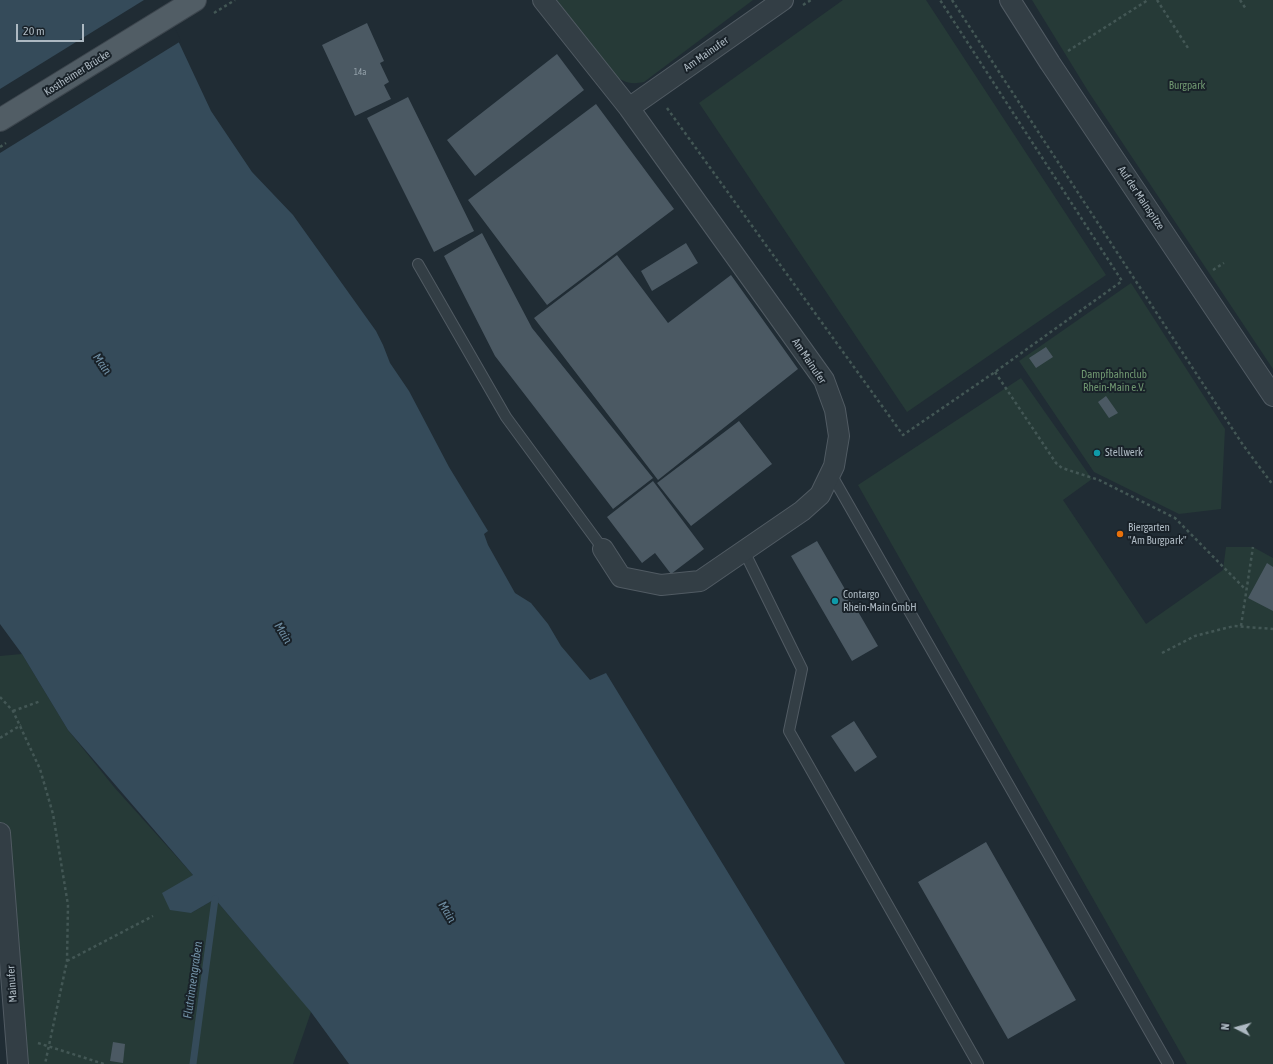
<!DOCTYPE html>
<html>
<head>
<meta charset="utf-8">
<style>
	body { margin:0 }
	#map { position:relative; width:1273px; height:1064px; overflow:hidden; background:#202c34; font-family:"Asap Condensed",sans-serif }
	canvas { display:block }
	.north { position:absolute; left:1217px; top:1008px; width:40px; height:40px; -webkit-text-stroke:3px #192229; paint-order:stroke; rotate:276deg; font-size:11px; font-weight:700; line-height:16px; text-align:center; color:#adb9c2 }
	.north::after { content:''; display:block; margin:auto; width:14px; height:18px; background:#adb9c2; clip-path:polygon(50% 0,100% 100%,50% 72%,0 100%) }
	.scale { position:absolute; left:16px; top:24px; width:68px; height:18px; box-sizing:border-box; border:2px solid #adb9c2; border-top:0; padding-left:5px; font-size:12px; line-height:14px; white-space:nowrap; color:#adb9c2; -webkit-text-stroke:3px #192229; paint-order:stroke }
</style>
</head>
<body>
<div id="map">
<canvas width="1273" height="1064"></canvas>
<div class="north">N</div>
<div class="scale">20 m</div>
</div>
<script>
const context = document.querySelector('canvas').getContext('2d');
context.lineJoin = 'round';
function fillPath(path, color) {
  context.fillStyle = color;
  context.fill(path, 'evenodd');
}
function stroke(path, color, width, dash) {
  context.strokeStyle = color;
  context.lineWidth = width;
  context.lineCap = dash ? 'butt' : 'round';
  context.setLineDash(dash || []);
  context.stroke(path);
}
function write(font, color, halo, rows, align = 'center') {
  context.font = font + ' "Asap Condensed",sans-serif';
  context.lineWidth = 4;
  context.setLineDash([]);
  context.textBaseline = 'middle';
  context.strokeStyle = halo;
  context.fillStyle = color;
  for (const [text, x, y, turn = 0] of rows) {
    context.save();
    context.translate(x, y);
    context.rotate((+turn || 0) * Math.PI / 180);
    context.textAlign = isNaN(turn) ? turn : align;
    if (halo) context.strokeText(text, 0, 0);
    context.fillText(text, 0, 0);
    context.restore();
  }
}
fillPath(new Path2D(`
	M557,0h196l-109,82c-15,3 -21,0 -32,-9z
	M843,0h83l180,275 -199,137 -208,-309z
	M1032,0h241v369l-185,-278z
	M1131,283l94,146 -4,80 -42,5 -85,-42 -75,-111z
	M1021,378l71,101 -29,21 83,124 77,-54 3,-23h27l20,11v506h-86l-329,-579z
	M22,654l46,76 46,57 79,88 -2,38 24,-14 45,53 36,37 15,23 -18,52h-275l-18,-231v-177z`), '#263a37');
fillPath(new Path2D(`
	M0,0h159l52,111 41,61 41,43 83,116 7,14 7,18 19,28 40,76 39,64 -4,3 4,11 27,48 16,10 17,21 13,22 29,34 16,-7 239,391h-496l-38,-52 -96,-113 -24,14 -21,-3 -8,-17 31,-18 -125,-145 -46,-76 -22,-30z`), '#354b5a');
fillPath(new Path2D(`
	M144,0h18l19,41 -181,112v-64z`), '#202c34');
stroke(new Path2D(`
	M193,1064l22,-165`), '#354b5a', 7);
fillPath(new Path2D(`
	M367,23l17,38 -4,2 9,19 -5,3 7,14 -36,17 -33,-71z
	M557,54l27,36 -109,86 -28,-36z
	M408,97l66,134 -40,21 -67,-134z
	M596,104l78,105 -127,96 -79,-105z
	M482,233l50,95 121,150 -40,31 -118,-153 -51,-100z
	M686,243l12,20 -46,28 -11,-20z
	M617,255l51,68 63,-48 67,94 -140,111 -124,-162z
	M1046,347l7,10 -17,11 -7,-10z
	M1106,396l12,17 -9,5 -11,-16z
	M739,421l33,43 -81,62 -34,-43z
	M1097,449l4,5 -5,4 -3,-6z
	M653,481l51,68 -33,25 -16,-21 -13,10 -35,-46z
	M817,541l61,105 -26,15 -61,-105z
	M1267,563l6,4v44l-25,-13z
	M854,721l23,36 -22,15 -24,-36z
	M986,842l90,158 -68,39 -90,-157z
	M113,1042l12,2 -2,19 -13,-2z`), '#4b5963');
const service = new Path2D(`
	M418,264l88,153 97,132
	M831,474l337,590
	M744,551l58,118 -13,62 189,333`);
const minor = new Path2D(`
	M543,0l86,108 195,272 11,30 4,26 -5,30 -14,29 -18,16 -102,70 -39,4 -40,-8 -18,-28
	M1010,0l40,63 223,333
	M629,108l154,-108
	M0,833l18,231`);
const primary = new Path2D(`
	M0,120l195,-120`);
stroke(service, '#515b63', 12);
stroke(minor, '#515b63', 22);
stroke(primary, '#3d464e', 24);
stroke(new Path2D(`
	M952,0l291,445 30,40
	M1157,0l31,48
	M1240,0l6,9
	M803,5l8,-5
	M214,13l21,-13
	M1068,51l80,-51
	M667,108l236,327 92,-63 127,-91 -182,-281
	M0,147l6,-4
	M1213,270l11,-7
	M995,372l61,91 6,5 37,12 76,38 71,72
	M1241,626l12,-79
	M1162,653l33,-17 39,-10 39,3
	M0,697l13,14 27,58 13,45 15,91 -1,56 -22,103
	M13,711l28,-10
	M0,738l21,-13
	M67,961l86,-45
	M38,1043l66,21`), '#435755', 2.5, [3, 3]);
stroke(service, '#333e45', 10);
stroke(minor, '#333e45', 20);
stroke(primary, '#515d65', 22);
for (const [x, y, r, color] of [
	[1097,453,4,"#0f9aa8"],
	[1120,534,4,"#e8710a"],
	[835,601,4,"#0f9aa8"]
]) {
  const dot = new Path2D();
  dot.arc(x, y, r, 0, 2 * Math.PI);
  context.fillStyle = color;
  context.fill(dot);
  stroke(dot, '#192229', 1.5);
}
write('9px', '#94a1aa', null, [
	["14a",360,72]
]);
write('11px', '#adb9c2', '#192229', [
	["Am Mainufer",706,54,-35],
	["Kostheimer Brücke",77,73,-32],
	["Auf der Mainspitze",1141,198,56],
	["Am Mainufer",809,361,56],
	["Mainufer",12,984,-94]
]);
write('11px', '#6f9670', '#192229', [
	["Burgpark",1187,86],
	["Dampfbahnclub",1114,375],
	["Rhein-Main e.V.",1114,388]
]);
write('11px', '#adb9c2', '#192229', [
	["Stellwerk",1105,453],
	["Biergarten",1128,528],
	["\"Am Burgpark\"",1128,541],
	["Contargo",843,595],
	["Rhein-Main GmbH",843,608]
], 'left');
write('italic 12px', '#708fa4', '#192229', [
	["Main",102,364,55],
	["Main",283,633,59],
	["Main",447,912,59],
	["Flutrinnengraben",193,980,-82]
]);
</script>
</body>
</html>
